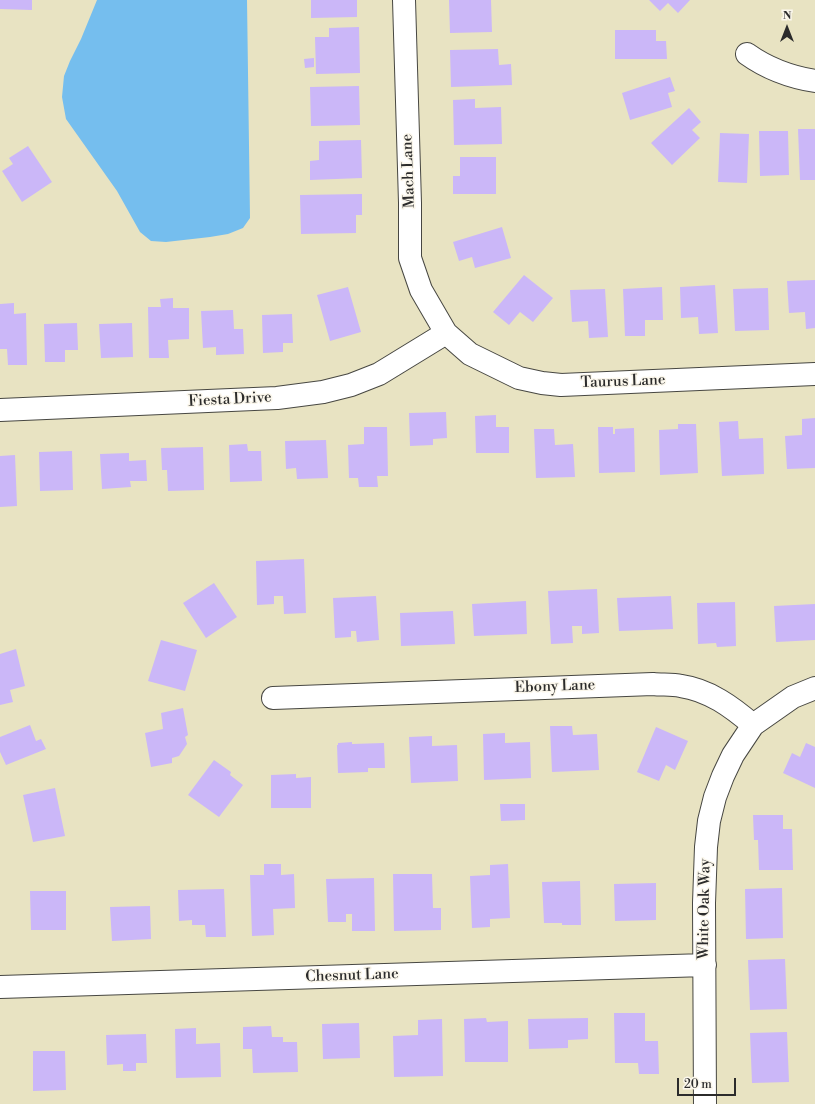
<!DOCTYPE html>
<html>
<head>
<meta charset="utf-8">
<style>
	body { margin:0 }
	#map { position:relative; width:815px; height:1104px; overflow:hidden; background:#e8e3c2; font-family:"Libre Bodoni",serif }
	canvas { display:block }
	.north { position:absolute; left:767px; top:8px; width:40px; height:40px; -webkit-text-stroke:3px #fbf7ec; paint-order:stroke; rotate:0deg; font-size:11px; font-weight:700; line-height:16px; text-align:center; color:#2b2b2b }
	.north::after { content:''; display:block; margin:auto; width:14px; height:18px; background:#2b2b2b; clip-path:polygon(50% 0,100% 100%,50% 72%,0 100%) }
	.scale { position:absolute; left:677px; top:1078px; width:59px; height:18px; box-sizing:border-box; border:2px solid #2b2b2b; border-top:0; padding-left:5px; font-size:12px; line-height:14px; white-space:nowrap; color:#2b2b2b; -webkit-text-stroke:3px #fbf7ec; paint-order:stroke }
</style>
</head>
<body>
<div id="map">
<canvas width="815" height="1104"></canvas>
<div class="north">N</div>
<div class="scale">20 m</div>
</div>
<script>
const context = document.querySelector('canvas').getContext('2d');
context.lineJoin = 'round';
function fillPath(path, color) {
  context.fillStyle = color;
  context.fill(path, 'evenodd');
}
function stroke(path, color, width, dash) {
  context.strokeStyle = color;
  context.lineWidth = width;
  context.lineCap = dash ? 'butt' : 'round';
  context.setLineDash(dash || []);
  context.stroke(path);
}
function write(font, color, halo, rows, align = 'center') {
  context.font = font + ' "Libre Bodoni",serif';
  context.lineWidth = 3;
  context.setLineDash([]);
  context.textBaseline = 'middle';
  context.strokeStyle = halo;
  context.fillStyle = color;
  for (const [text, x, y, turn = 0] of rows) {
    context.save();
    context.translate(x, y);
    context.rotate((+turn || 0) * Math.PI / 180);
    context.textAlign = isNaN(turn) ? turn : align;
    if (halo) context.strokeText(text, 0, 0);
    context.fillText(text, 0, 0);
    context.restore();
  }
}
fillPath(new Path2D(`
	M97,0h150l3,218 -7,10 -15,6 -18,3 -44,5 -15,-1 -11,-9 -23,-41 -51,-72 -4,-22 2,-21 6,-15 11,-22z`), '#75beee');
fillPath(new Path2D(`
	M0,0h32v10l-32,-1z
	M311,0h46v17l-46,1z
	M449,0h42l1,32 -42,1z
	M649,0h41l-12,13 -10,-10 -8,8z
	M359,27l1,46 -44,1 -1,-37h14v-9z
	M615,30h41v11h10l1,18h-52z
	M498,49l1,16 12,-1 1,21 -61,2 -1,-37z
	M314,58v9l-9,1 -1,-9z
	M670,77l5,14 -7,2 4,14 -42,13 -8,-27z
	M359,86l1,39 -49,1 -1,-39z
	M475,99v9l26,-1 1,37 -48,1 -1,-45z
	M689,108l12,14 -9,8 8,8 -28,27 -21,-22z
	M798,129h17v51h-15z
	M759,131h29l1,44 -29,1z
	M720,133l29,1 -2,49 -29,-1z
	M361,140l1,38 -52,2v-19l9,-1v-19z
	M28,146l24,36 -30,20 -20,-31 11,-7 -4,-6z
	M460,157h36v37h-43v-18h7z
	M362,194v21h-6v18l-55,1 -1,-39z
	M502,227l9,31 -36,10 -3,-11 -13,4 -6,-19z
	M524,275l29,23 -20,24 -13,-10 -11,13 -16,-13z
	M815,280v48l-9,1 -1,-17 -16,1 -2,-32z
	M715,285l3,48 -19,1 -1,-17 -17,1 -1,-31z
	M348,287l13,45 -31,9 -13,-46z
	M662,287l1,33h-18v16h-20l-2,-47z
	M768,288l1,42 -34,1 -2,-42z
	M605,289l3,48 -19,1 -1,-17 -16,1 -2,-32z
	M173,298v10h16v31l-21,1 1,18h-20l-1,-51h13l-1,-8z
	M14,303v11l12,-1 1,52h-19l-1,-16h-7v-45z
	M233,310l1,19h9l1,25 -28,1v-8l-13,1 -2,-37z
	M292,314l1,29h-10v9l-20,1 -1,-38z
	M77,323l1,27h-13v12h-20l-1,-38z
	M132,323l1,34 -32,1 -2,-34z
	M446,412l1,26 -14,1v6l-23,1 -1,-33z
	M496,415v12h13v26h-33l-1,-37z
	M815,418v50l-28,1 -2,-33 17,-1v-16z
	M738,421l1,18 24,-1 1,36 -42,2 -3,-54z
	M678,424h18l2,49 -38,2 -1,-45 19,-1z
	M364,427h23l1,49h-11l1,11h-19l-1,-9h-9l-1,-33 16,-1z
	M598,427h15v7h2v-5l19,-1 1,44 -36,1z
	M534,429h20l1,16 18,-1 2,33 -39,1z
	M326,440l2,38 -31,1 -1,-11 -10,1 -1,-28z
	M247,444l1,7h13l1,30 -32,1 -1,-37z
	M203,447l1,43 -36,1 -1,-21h-5l-1,-22z
	M72,451l1,39 -33,1 -1,-39z
	M129,453v8l17,-1 1,21h-17l1,6 -29,2 -2,-35z
	M15,455l2,51 -17,1v-51z
	M304,559l2,54 -22,1 -1,-18h-9v8l-17,1 -1,-44z
	M214,583l23,34 -31,21 -23,-35z
	M597,589l2,44 -17,1v-8h-10l1,17 -22,1 -3,-53z
	M376,596l3,44 -22,2 -1,-11h-5v6l-16,1 -2,-40z
	M671,596l2,33 -54,2 -2,-33z
	M526,601l1,33 -53,2 -2,-32z
	M735,602l1,44 -19,1 -1,-4 -18,1 -1,-41z
	M815,604v36l-39,2 -2,-36z
	M453,611l2,33 -54,2 -1,-33z
	M161,640l36,10 -12,41 -37,-10z
	M16,649l9,37 -15,4 3,12 -13,3v-51z
	M183,708l5,27 -3,2 2,7 -8,12 -7,2v5l-21,4 -6,-34 18,-4 -2,-16z
	M30,725l6,16 5,-2 5,10 -40,16 -6,-13v-15z
	M550,726h22l1,9 24,-1 2,36 -47,2z
	M656,727l32,14 -13,29 -9,-5 -7,16 -22,-9z
	M505,733v10l25,-1 1,36 -47,2 -1,-46z
	M432,736v10l25,-1 1,36 -47,2 -2,-46z
	M352,742v2l32,-1 1,25h-17v4l-30,1 -1,-28h1v-2z
	M806,743l9,4v41l-32,-15 9,-20 8,4z
	M214,760l17,12 -1,3 13,10 -24,32 -31,-22z
	M296,774v4l15,-1v31h-40v-33z
	M55,788l10,48 -32,6 -10,-47z
	M500,804h25v16l-24,1z
	M753,815h30v14h9l1,41h-34l-1,-30h-4z
	M264,864h17v11l13,-1 1,34 -22,1 1,26 -22,1 -2,-61h14z
	M508,864l2,54 -20,1v8l-18,1 -2,-52 20,-1v-10z
	M393,874h39l1,34h8v22l-47,1z
	M374,878l1,53h-23v-17h-6v8h-18l-2,-43z
	M580,881l1,44h-19v-2h-18l-2,-41z
	M656,883v37l-41,1 -1,-37z
	M782,888l1,50 -37,1 -1,-50z
	M224,889l2,48h-20l-1,-12h-13v-5l-13,1 -1,-31z
	M30,891h36v39h-35z
	M150,906l1,33 -39,2 -2,-34z
	M785,959l2,50 -37,1 -2,-50z
	M614,1013h31v28h13l1,33h-20l-1,-11h-23z
	M486,1018l1,4 21,-1v41h-43l-1,-43z
	M588,1018v21l-20,1v8l-39,1 -1,-30z
	M442,1019l1,57 -49,1 -1,-41 25,-1v-15z
	M359,1023l1,35 -37,1 -1,-35z
	M271,1026l1,11h11v5h14l1,30 -45,1 -1,-24h-9v-22z
	M196,1028v16l24,-1 1,34 -45,1 -1,-49z
	M787,1032l2,50 -37,1 -2,-50z
	M146,1034l1,29h-11v8h-13v-7l-16,1 -1,-30z
	M33,1051h32l1,39 -33,1z`), '#cbb7f8');
const minor = new Path2D(`
	M404,0l6,203v55l11,32 25,43 24,21 49,24 23,5 19,2 254,-11
	M747,54c21,15 43,23 68,27
	M0,410l277,-12 46,-6 28,-7 28,-11 67,-41
	M273,698l380,-14c9,1 19,0 28,2 28,4 51,21 72,39l40,-28 22,-9
	M0,987l705,-22
	M705,1104l-1,-201 2,-56 3,-26 6,-24 8,-21 10,-21 20,-30`);
stroke(minor, '#474742', 24);
stroke(minor, '#fff', 22);
write('15px', '#2b2b2b', '#fbf7ec', [
	["Mach Lane",409,171,-92],
	["Taurus Lane",623,382,-2],
	["Fiesta Drive",230,400,-3],
	["Ebony Lane",555,687,-2],
	["White Oak Way",705,909,-89],
	["Chesnut Lane",352,976,-2]
]);
</script>
</body>
</html>
